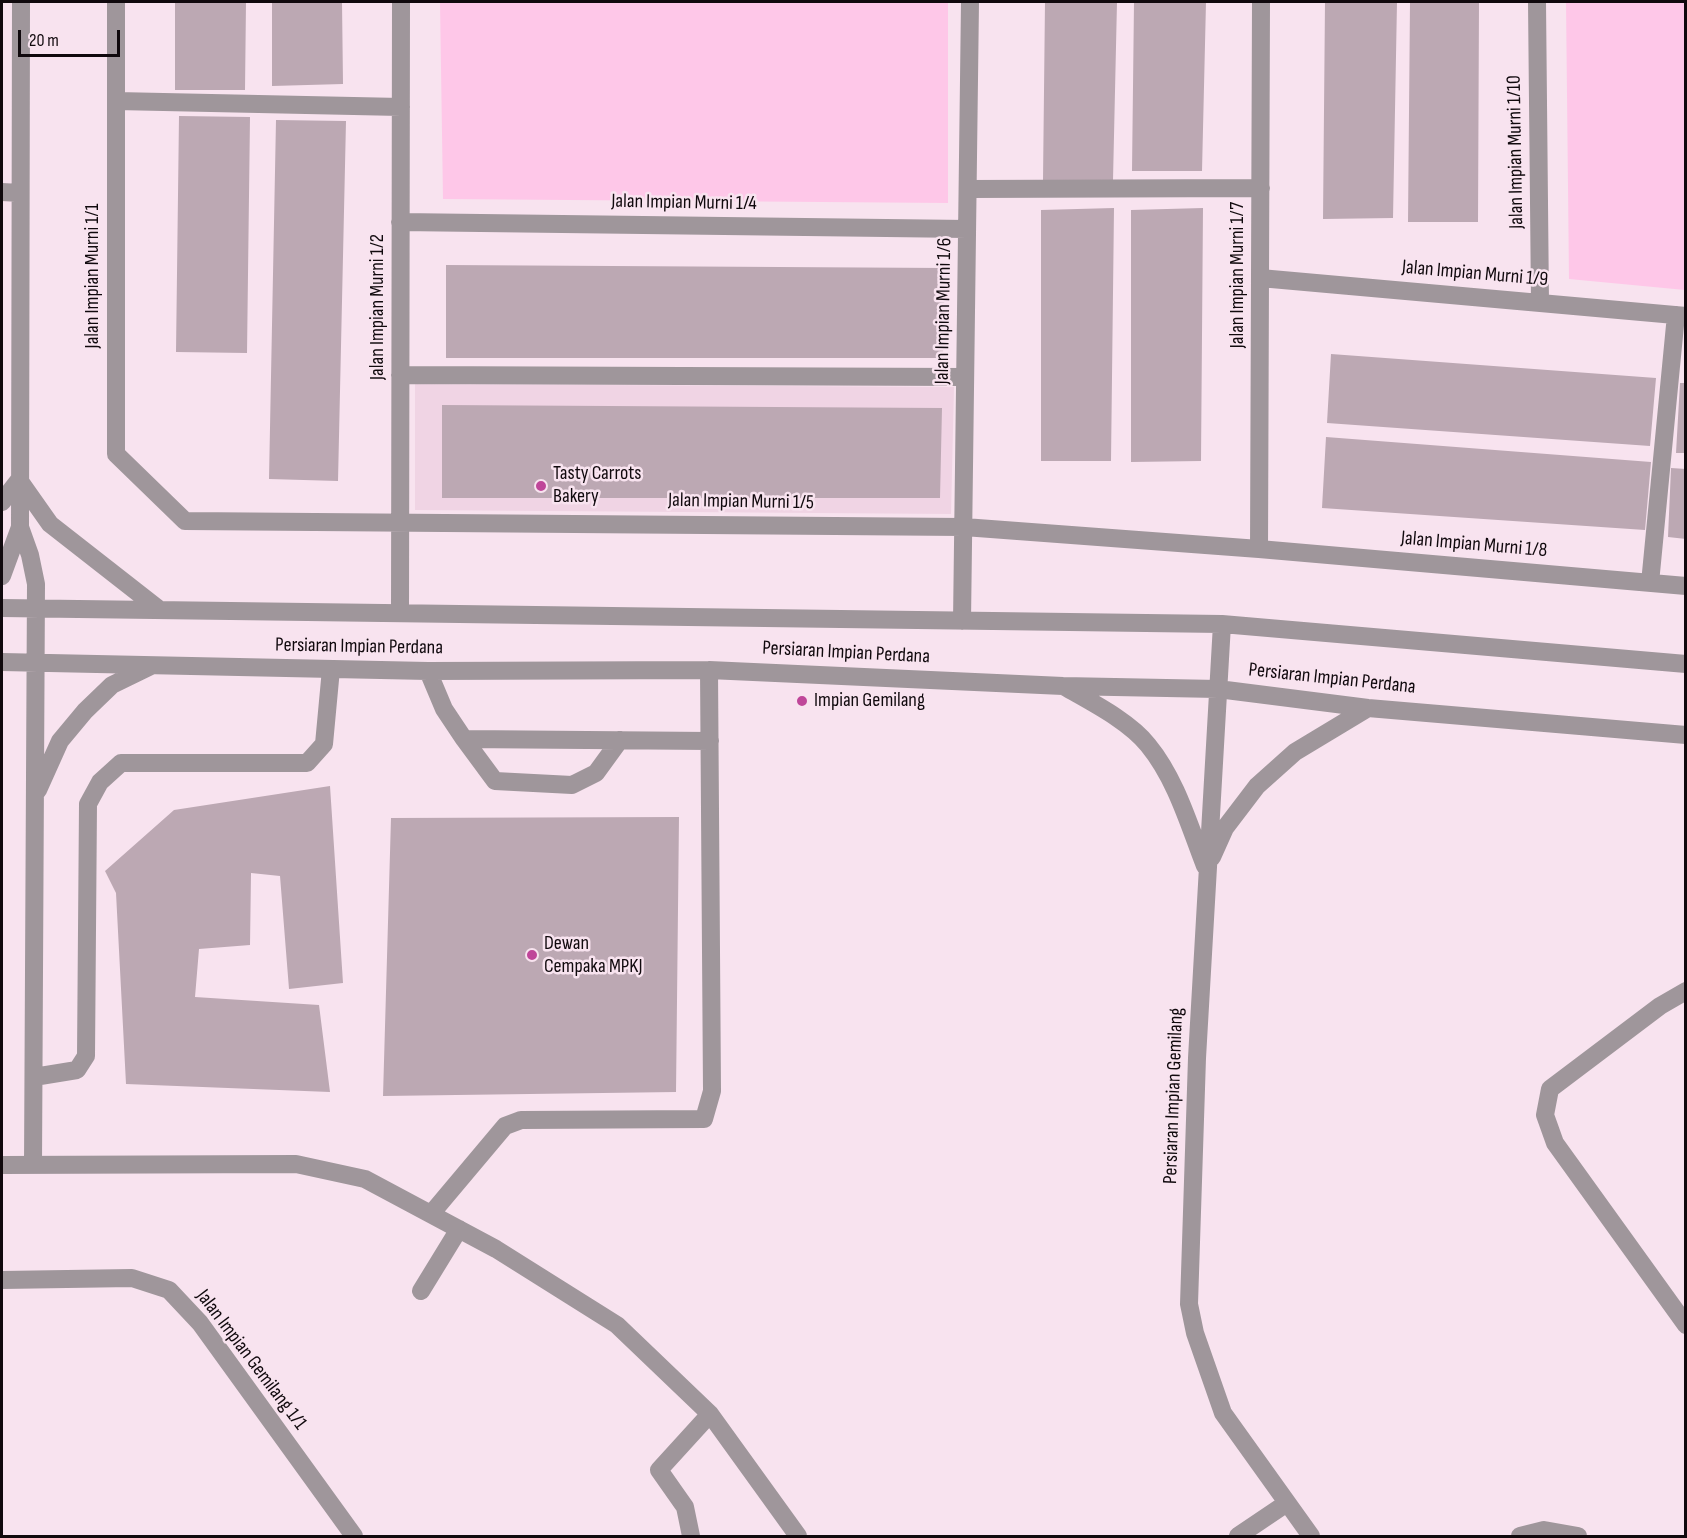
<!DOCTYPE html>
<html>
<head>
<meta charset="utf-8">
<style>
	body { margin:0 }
	#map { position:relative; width:1687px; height:1538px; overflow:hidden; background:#f8e3ef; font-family:"Sofia Sans Condensed",sans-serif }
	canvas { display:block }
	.frame { position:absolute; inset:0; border:3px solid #10090d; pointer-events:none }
	.scale { position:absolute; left:18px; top:30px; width:102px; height:27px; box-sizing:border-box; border:3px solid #10090d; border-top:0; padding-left:8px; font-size:18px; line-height:21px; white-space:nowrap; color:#10090d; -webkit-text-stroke:4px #f8e3ef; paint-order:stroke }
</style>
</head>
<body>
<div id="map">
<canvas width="1687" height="1538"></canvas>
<div class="frame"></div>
<div class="scale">20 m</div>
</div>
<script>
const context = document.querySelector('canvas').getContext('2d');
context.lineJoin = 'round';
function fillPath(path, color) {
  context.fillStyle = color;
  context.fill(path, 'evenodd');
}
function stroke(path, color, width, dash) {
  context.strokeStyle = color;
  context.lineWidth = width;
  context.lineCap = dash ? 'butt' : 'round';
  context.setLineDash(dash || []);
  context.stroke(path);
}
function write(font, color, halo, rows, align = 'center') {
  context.font = font + ' "Sofia Sans Condensed",sans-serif';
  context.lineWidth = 5;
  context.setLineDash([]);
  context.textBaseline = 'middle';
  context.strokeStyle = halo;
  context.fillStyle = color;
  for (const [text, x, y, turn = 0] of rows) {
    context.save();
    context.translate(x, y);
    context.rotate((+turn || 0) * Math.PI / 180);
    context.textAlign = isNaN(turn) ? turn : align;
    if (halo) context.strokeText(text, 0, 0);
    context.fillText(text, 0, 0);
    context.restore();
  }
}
fillPath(new Path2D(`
	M415,384l539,3 -3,127 -536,-4z`), '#f0d4e4');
fillPath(new Path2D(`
	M440,2h508v201l-505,-4z
	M1566,2h119v288l-116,-11z`), '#fec7e8');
fillPath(new Path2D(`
	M175,2h71l-1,88h-70z
	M272,2h70l1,82 -71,2z
	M1045,2h72l-4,178h-70z
	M1134,2h72l-4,169h-70z
	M1325,2h72l-4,216 -70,1z
	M1410,2h69l-1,220h-70z
	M179,116l71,1 -3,236 -71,-1z
	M276,120l70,1 -8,360 -69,-2z
	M1114,208l-3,253h-70v-251z
	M1203,208l-2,253 -70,1v-252z
	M446,265l499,3 -2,90h-497z
	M1331,354l325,24 -6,68 -323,-23z
	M1680,383h6v70h-10z
	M442,405l500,3 -2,90h-498z
	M1326,437l325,25 -6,68 -323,-22z
	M1671,468l15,1v70l-18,-2z
	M330,786l13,197 -54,6 -9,-113 -29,-3 -1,72 -51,4 -4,48 124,8 11,87 -204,-8 -10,-191 -11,-22 69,-61z
	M679,817l-3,275 -293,4 8,-278z`), '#bca8b3');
stroke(new Path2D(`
	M21,2l-1,525 10,28 6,29 -3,581
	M116,2v452l69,67 779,6 295,22 427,37
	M1537,2l3,301
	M116,101l285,6
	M968,189l293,-1
	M2,192l18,1
	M400,222l567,7
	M1260,278l426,38
	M400,375l565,2
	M19,480l31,44 110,86
	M2,502l17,-22
	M1259,549l2,-547
	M2,576l18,-49
	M1650,583l26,-268
	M2,608l1220,16 464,40
	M400,613l1,-611
	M962,621l8,-619
	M1222,624l-25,434 -8,246 6,29 28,80 88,123
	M2,662l426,9 281,-1 354,16 155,3 150,19 318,27
	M428,671l16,38 20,30 246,2
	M1065,687c26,15 64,34 83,58 28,34 41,80 57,121
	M464,739l31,42 77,4 24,-12 24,-33
	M38,790l22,-49 25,-30 27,-26 39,-19
	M1212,857l13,-29 32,-42 38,-34 73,-44
	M1686,991l-26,15 -110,83 -5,26 10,28 131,182
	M34,1077l43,-7 9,-14 2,-252 12,-22 21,-19h186l17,-19 7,-75
	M2,1165l294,-1 69,15 131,70 121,76 93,89 88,122
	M431,1214l74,-88 16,-6 183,-1 8,-28 -3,-421
	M2,1280l130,-2 37,12 31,33 154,213
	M421,1291l38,-62
	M691,1536l-6,-29 -26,-37 51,-56
	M1238,1536l49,-33
	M1520,1536l24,-6 34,6`), '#9f969b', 18);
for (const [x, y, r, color] of [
	[541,486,6,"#bf4699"],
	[802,701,6,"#bf4699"],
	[532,955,6,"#bf4699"]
]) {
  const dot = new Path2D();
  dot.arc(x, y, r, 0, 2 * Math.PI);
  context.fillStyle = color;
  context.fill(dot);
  stroke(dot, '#f8e3ef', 2);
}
write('20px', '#10090d', '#f8e3ef', [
	["Jalan Impian Murni 1/10",1516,152,-91],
	["Jalan Impian Murni 1/4",684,203,1],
	["Jalan Impian Murni 1/9",1475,274,5],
	["Jalan Impian Murni 1/7",1238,275,-90],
	["Jalan Impian Murni 1/1",93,276,-90],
	["Jalan Impian Murni 1/2",378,307,-90],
	["Jalan Impian Murni 1/6",944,311,-89],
	["Jalan Impian Murni 1/5",741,502,1],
	["Jalan Impian Murni 1/8",1474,545,5],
	["Persiaran Impian Perdana",359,647,1],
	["Persiaran Impian Perdana",846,653,3],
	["Persiaran Impian Perdana",1332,679,6],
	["Persiaran Impian Gemilang",1174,1096,-88],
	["Jalan Impian Gemilang 1/1",251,1360,53]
]);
write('20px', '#10090d', '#f8e3ef', [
	["Tasty Carrots",553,474],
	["Bakery",553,497],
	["Impian Gemilang",814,701],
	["Dewan",544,944],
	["Cempaka MPKJ",544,967]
], 'left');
</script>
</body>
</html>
